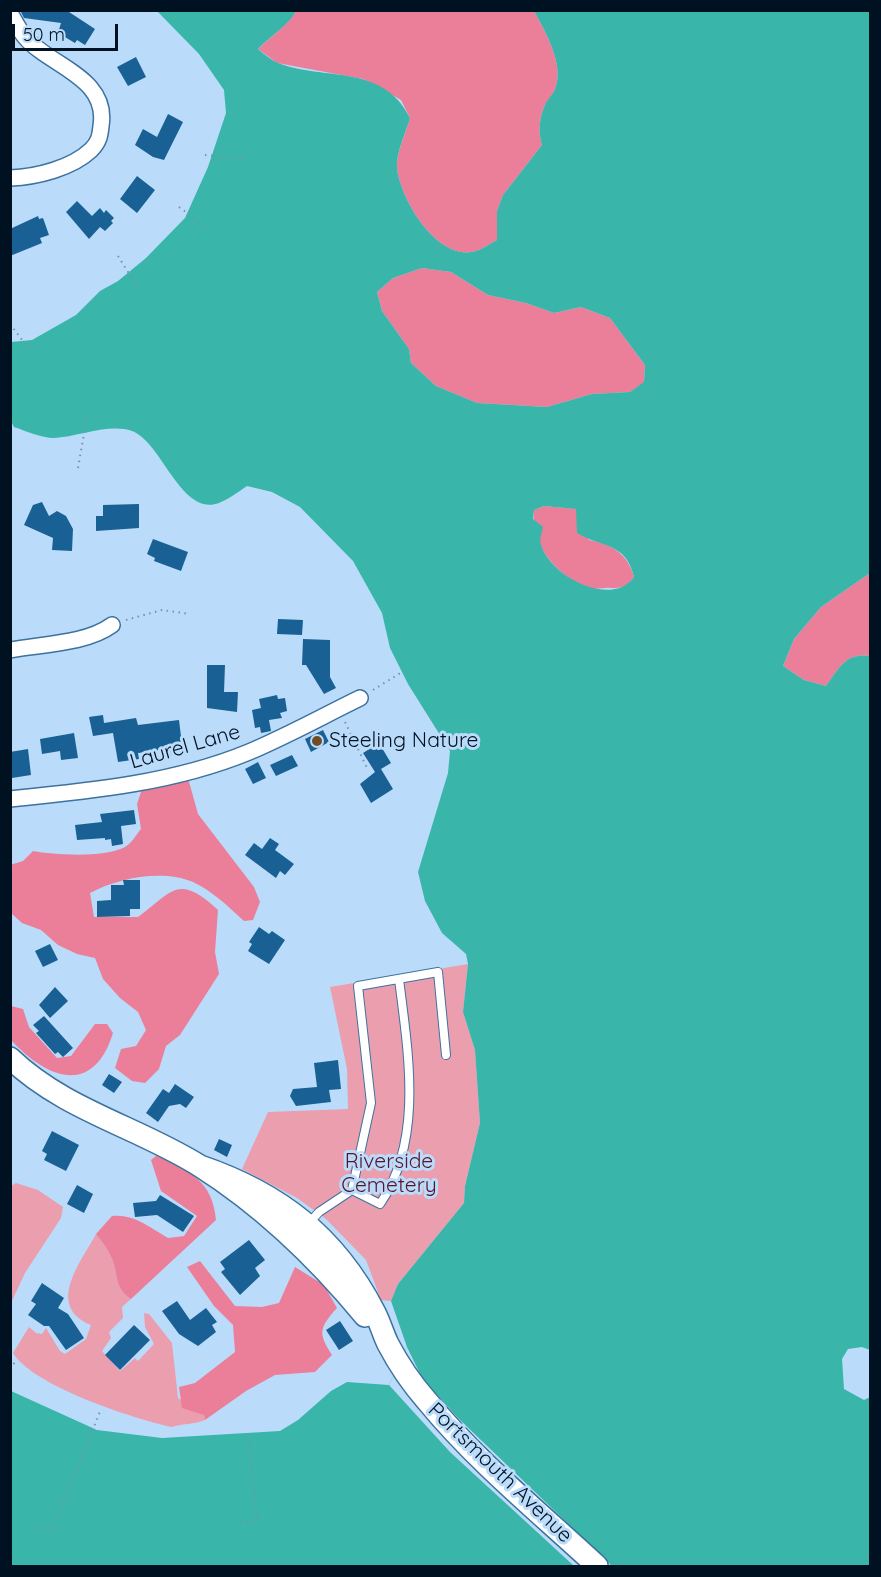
<!DOCTYPE html>
<html>
<head>
<meta charset="utf-8">
<style>
	body { margin:0 }
	#map { position:relative; width:881px; height:1577px; overflow:hidden; background:#badcfa; font-family:Quicksand,sans-serif }
	canvas { display:block }
	.frame { position:absolute; inset:0; border:12px solid #012; pointer-events:none }
	.scale { position:absolute; left:12px; top:24px; width:106px; height:27px; box-sizing:border-box; border:3px solid #012; border-top:0; padding-left:8px; font-size:18px; line-height:21px; white-space:nowrap; color:#012; -webkit-text-stroke:4px #badcfa; paint-order:stroke }
</style>
</head>
<body>
<div id="map">
<canvas width="881" height="1577"></canvas>
<div class="frame"></div>
<div class="scale">50 m</div>
</div>
<script>
const context = document.querySelector('canvas').getContext('2d');
context.lineJoin = 'round';
function fillPath(path, color) {
  context.fillStyle = color;
  context.fill(path, 'evenodd');
}
function stroke(path, color, width, dash) {
  context.strokeStyle = color;
  context.lineWidth = width;
  context.lineCap = dash ? 'butt' : 'round';
  context.setLineDash(dash || []);
  context.stroke(path);
}
function write(font, color, halo, rows, align = 'center') {
  context.font = font + ' Quicksand,sans-serif';
  context.lineWidth = 6;
  context.setLineDash([]);
  context.textBaseline = 'middle';
  context.strokeStyle = halo;
  context.fillStyle = color;
  for (const [text, x, y, turn = 0] of rows) {
    context.save();
    context.translate(x, y);
    context.rotate((+turn || 0) * Math.PI / 180);
    context.textAlign = isNaN(turn) ? turn : align;
    if (halo) context.strokeText(text, 0, 0);
    context.fillText(text, 0, 0);
    context.restore();
  }
}
fillPath(new Path2D(`
	M468,964l-5,48 12,38 5,73 -15,63 -1,17 -66,81 -7,17 -10,-1 -15,-40 -40,-41 -29,-21 -55,-29 26,-57 80,-3 -1,-40 -17,-82z
	M16,1183l22,7 25,17 -2,11 -36,55 -14,30v-117z
	M96,1234c7,9 15,19 18,31 4,15 2,24 17,34l-9,8 1,11 -14,14 2,6 -9,13 18,20 15,-13 3,3 16,-17 -9,-17 -1,-14 5,1 23,29 6,55 26,17 1,5c-12,5 -21,3 -33,7 -38,-8 -139,-41 -159,-74l16,-26 7,6 6,1 4,-6 14,23 5,3 21,-15 5,-14c-46,-19 -10,-63 5,-91z`), '#eb9eae');
fillPath(new Path2D(`
	M296,11h238c11,20 31,54 21,78 -2,6 -7,10 -10,16 -6,13 -7,28 -3,40l-39,50 -6,16v29c-6,3 -14,9 -21,11 -38,12 -76,-52 -79,-83 -1,-14 9,-36 13,-50l-9,-18 -38,-21 -86,-16 -19,-14c12,-12 30,-24 38,-38z
	M422,268l29,4 37,23 38,8 28,10 27,-6 29,11 35,47 -1,18 -14,9 -38,2 -45,13 -70,-4 -41,-17 -25,-23 -2,-14 -27,-38 -5,-19 16,-14z
	M544,506l33,3 12,31c23,4 39,14 45,37 -7,10 -12,11 -24,11 -6,-1 -13,2 -19,0 -33,-10 -61,-42 -57,-78z
	M870,573v83c-24,-4 -31,12 -44,30l-22,-6 -21,-14 11,-27 27,-32z
	M188,778l10,36 56,73 6,15 -7,18 -9,1c-15,-14 -33,-31 -51,-39 -31,-13 -75,-4 -103,11l4,24h44c35,-26 40,-44 80,-7l-3,42 4,22 -39,61 -14,11 -7,23 -14,14 -13,-2 -17,-13 6,-19 15,-3 10,-16 -8,-18 -18,-14 -17,-19 -8,-21 -18,-4 -19,-9 -17,-15 -19,-7 -11,-10 -1,-48 13,-4 10,-10c22,4 71,7 92,-4 6,-3 11,-12 16,-18l-4,-25 6,-18z
	M11,1006l12,3 6,18 28,31 14,-2 24,-32h12l6,9c-20,64 -66,46 -102,7z
	M157,1155c32,16 56,26 59,65l-85,79c-15,-10 -13,-19 -17,-34 -3,-12 -11,-22 -18,-31l16,-18c22,-2 37,11 56,22l16,-2 13,-20 -36,-25 -10,-31z
	M200,1261l35,45 27,1 17,-4 16,-36 29,18 13,23c-18,20 -19,25 -5,47l-17,17 -40,3 -29,16 -41,29 -1,-5 -22,-7 -3,-21 16,-4 40,-31 -2,-27 -19,-19 -27,-39z`), '#eb7f99');
fillPath(new Path2D(`
	M157,11h139c-8,15 -26,25 -38,38 6,5 13,11 20,14 46,18 105,0 132,55 -4,14 -14,35 -13,50 3,31 41,95 79,83 7,-2 15,-8 21,-11v-29l6,-16 39,-50c-4,-12 -3,-27 3,-40 2,-6 8,-10 10,-16 10,-24 -10,-58 -21,-78h336v562l-49,34 -27,32 -11,27 21,14 22,6c13,-18 20,-34 44,-30v694l-8,-3 -14,2 -6,10 2,30 20,11 6,-3v169h-859v-175l86,39 65,8 118,-7 18,-11 33,-29 16,-9 42,3 18,-38 -16,-46 7,-17 66,-81 1,-17 15,-63 -5,-73 -12,-38 5,-48 -2,-10 -24,-21 -17,-32 -7,-29 30,-99 2,-22 -42,-67 -18,-36 -8,-35 -29,-52 -53,-54 -28,-15 -25,-6c-9,6 -18,13 -28,17 -38,14 -57,-61 -87,-72 -23,-8 -54,6 -78,7 -13,0 -28,-7 -40,-11l-3,-6v-79l21,-2 44,-25 24,-24 18,-10 28,-23 39,-40 23,-51 18,-54 -2,-23 -25,-36zM422,268l29,4 37,23 38,8 28,10 27,-6 29,11 35,47 -1,17 -14,10 -38,2 -45,13 -70,-4 -41,-17 -25,-23 -2,-14 -27,-38 -5,-19 16,-14zM544,506l32,3 1,24c25,15 49,9 57,44 -22,31 -83,0 -93,-32 -2,-5 1,-13 2,-18l-10,-8 1,-9z`), '#39b5aa');
fillPath(new Path2D(`
	M407,1347l15,31 35,39 155,149h-38l-124,-114 -61,-67z`), '#badcfa');
fillPath(new Path2D(`
	M20,10h46l29,19 -10,16 -8,-5 -2,3 -17,-10 3,-10 -37,-5z
	M136,57l10,20 -18,9 -11,-19z
	M168,114l15,8 -19,38 -11,-3 -18,-12 8,-16 14,8z
	M137,176l18,14 -18,23 -17,-14z
	M77,201l15,15 8,-8 4,5 2,-3 8,8 -3,3 2,2 -8,8 -5,-4 -11,12 -23,-27z
	M38,216l1,3 4,-1 6,17 -9,3 2,5 -32,13v-27z
	M42,502l7,14 8,-5 9,5 7,13 -1,22 -20,-1 1,-12 -29,-13 9,-20z
	M139,504v24l-43,3v-15h7v-11z
	M153,539l35,13 -7,19 -27,-10 1,-3 -8,-4z
	M278,619l25,1 -1,15 -25,-1z
	M303,639l27,1v37l6,11 -12,6 -18,-29h-4z
	M207,665h18l-1,27h14l-1,20 -30,-4z
	M277,695l1,4 7,-1 2,13 -7,2 2,5 -13,2 2,11 -10,2 -1,-6 -5,1 -3,-18 9,-2 -2,-9z
	M103,715l1,8 32,-5 2,7 41,-5 4,33 -19,3 -1,-6 -25,3 1,6 -21,3 -5,-29 -20,3 -4,-19z
	M323,730l6,12 -18,10 -6,-13z
	M74,733l4,25 -17,2 -1,-9 -18,3 -2,-15z
	M379,743l12,20 -10,6 12,20 -22,14 -11,-19 15,-12 -12,-19z
	M28,749l3,26 -19,3 -2,-26z
	M292,755l6,11 -22,10 -6,-11z
	M258,762l8,16 -13,6 -8,-15z
	M134,810l2,14 -15,2 2,18 -11,2 -1,-7 -6,1v-2l-28,2 -2,-15 27,-3 -2,-8z
	M270,838l9,6 -4,6 19,14 -9,11 -5,-4 -4,7 -31,-23 9,-12 8,6z
	M123,880h17v29h-10v7l-33,1v-16l14,-1v-15h13z
	M259,927l10,7 3,-3 13,9 -16,24 -21,-13 4,-7 -3,-2z
	M50,944l8,16 -15,7 -8,-16z
	M55,987l13,14 -18,17 -11,-13z
	M44,1016l29,32 -10,9 -5,-5 -3,2 -19,-21 3,-2 -6,-6z
	M338,1060l3,29 -12,1 2,12 -35,4 -6,-10 3,-7 24,-2 -3,-24z
	M109,1074l13,8 -8,11 -12,-8z
	M175,1084l19,13 -8,11 -6,-4 -11,2 -11,16 -12,-9 17,-24 6,4z
	M52,1131l27,14 -13,26 -22,-11 3,-6 -5,-3z
	M219,1139l13,6 -5,12 -13,-7z
	M77,1185l16,9 -9,19 -17,-9z
	M160,1195l34,21 -11,16 -26,-17 -22,2 -2,-14 23,-2z
	M249,1240l16,20 -10,8 5,8 -20,19 -19,-23 4,-3 -5,-7z
	M42,1283l22,15 -6,10 10,6 16,24 -18,12 -17,-24h-5l-16,-11 8,-11 -5,-3z
	M177,1301l13,19 16,-12 11,14 -5,3 4,7 -18,14 -19,-12 -17,-23z
	M340,1321l13,20 -14,9 -13,-20z
	M134,1325l16,15 -30,30 -15,-15z`), '#196095');
const lane = new Path2D(`
	M352,1190l28,14c44,-64 28,-152 19,-225
	M309,1223l10,-11 33,-22 19,-87 -13,-117 80,-14 8,83`);
const street = new Path2D(`
	M10,13c5,8 9,17 15,24 24,29 84,40 76,89 -1,10 -2,16 -10,24 -19,18 -54,27 -81,28
	M10,650c32,-6 76,-6 102,-25
	M10,799c81,-8 164,-16 239,-47 38,-16 74,-36 111,-54`);
const secondary = new Path2D(`
	M10,1058c54,52 128,69 190,108 63,40 118,93 165,150
	M200,1166c79,27 135,70 174,145 6,11 9,23 14,33 11,21 24,40 39,57 50,61 113,112 170,165`);
stroke(lane, '#3d729f', 10);
stroke(street, '#3d729f', 18);
stroke(secondary, '#3d729f', 24);
stroke(new Path2D(`
	M205,155l39,4
	M179,207l27,20
	M118,256l22,35
	M10,324l22,29
	M78,468l9,-51
	M126,620l36,-10 28,4
	M373,690l29,-18
	M345,722l23,48
	M10,1369l5,-7
	M240,1522l17,-2 -9,-86
	M36,1526l16,6 49,-123`), '#7692ab', 2, [1.5, 4.5]);
stroke(lane, '#fff', 8);
stroke(street, '#fff', 15);
stroke(secondary, '#fff', 21);
for (const [x, y, r, color] of [
	[317,741,6,"#714d27"]
]) {
  const dot = new Path2D();
  dot.arc(x, y, r, 0, 2 * Math.PI);
  context.fillStyle = color;
  context.fill(dot);
  stroke(dot, '#badcfa', 2);
}
write('21px', '#012', '#badcfa', [
	["Steeling Nature",329,741]
], 'left');
write('21px', '#012', '#badcfa', [
	["Laurel Lane",185,747,-16],
	["Portsmouth Avenue",500,1473,44]
]);
write('21px', '#58142a', '#badcfa', [
	["Riverside",389,1162],
	["Cemetery",389,1186]
]);
</script>
</body>
</html>
